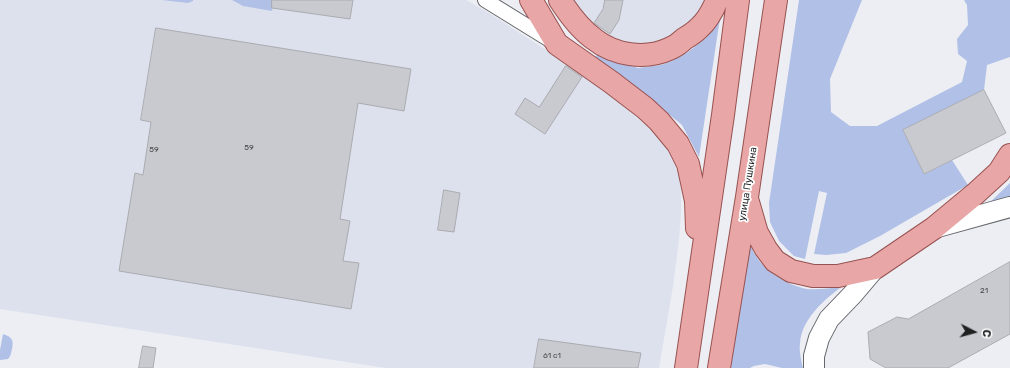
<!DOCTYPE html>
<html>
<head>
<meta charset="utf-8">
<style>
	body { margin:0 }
	#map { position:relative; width:1010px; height:368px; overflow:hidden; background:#eceef3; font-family:Rubik,sans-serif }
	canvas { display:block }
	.north { position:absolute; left:954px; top:312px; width:40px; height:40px; -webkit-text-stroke:3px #fff; paint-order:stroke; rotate:96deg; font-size:11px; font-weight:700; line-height:16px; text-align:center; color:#1f2022 }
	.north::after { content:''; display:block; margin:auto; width:14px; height:18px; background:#1f2022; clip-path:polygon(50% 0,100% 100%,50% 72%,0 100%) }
</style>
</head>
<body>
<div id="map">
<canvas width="1010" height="368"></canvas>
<div class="north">С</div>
</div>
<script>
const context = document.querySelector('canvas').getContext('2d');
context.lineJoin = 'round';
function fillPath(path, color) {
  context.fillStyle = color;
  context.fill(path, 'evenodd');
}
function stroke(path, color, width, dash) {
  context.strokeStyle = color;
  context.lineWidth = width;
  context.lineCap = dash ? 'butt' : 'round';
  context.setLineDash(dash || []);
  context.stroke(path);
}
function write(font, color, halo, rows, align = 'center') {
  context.font = font + ' Rubik,sans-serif';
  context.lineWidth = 3.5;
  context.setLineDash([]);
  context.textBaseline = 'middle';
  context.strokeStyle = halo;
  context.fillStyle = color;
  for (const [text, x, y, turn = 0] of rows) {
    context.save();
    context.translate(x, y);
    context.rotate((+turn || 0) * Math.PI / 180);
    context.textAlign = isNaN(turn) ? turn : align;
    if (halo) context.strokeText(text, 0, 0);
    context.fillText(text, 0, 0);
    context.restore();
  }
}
fillPath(new Path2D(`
	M0,0h466l18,10 70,45 59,43 42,35 13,16 7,15 4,13 2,18v18l-2,27 -6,46 -14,82h-273l-386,-59z
	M569,0h136l-12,23 -34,22 -21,2 -21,-5 -23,-12z`), '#dce1ed');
fillPath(new Path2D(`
	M162,0h31v1l-5,2z
	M232,0h42l-2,11 -29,-5z
	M799,0h63l-32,79 1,33 19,14h27l85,-44 5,-21 -9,-7 -1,-15 11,-14 -1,-20 -3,-5h46v57l-23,8 -3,25 -81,40 21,44 28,-14 16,25 -88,51 -34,17 -20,2 -12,-1 13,-61 -8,-2 -14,68 -11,-3 -15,-15 -9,-19 -1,-19z
	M720,18l-21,139 -17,-32 -45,-37 -42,-31 3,-3 17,7 23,7 23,-3 11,-4 16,-9 18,-14z
	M1010,183v18l-26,7z
	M749,241c2,4 3,8 5,12 10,18 33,32 53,36 11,1 23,-1 34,-2 -18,14 -39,32 -41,56 -1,8 1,17 3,25h-21l-17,-4 -11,2 -4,2h-19z
	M3,334c9,3 11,6 9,15 -1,4 -1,7 -4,10l-8,1v-10z`), '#b1c0e7');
const building = new Path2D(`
	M272,0h81l-3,19 -78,-11z
	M605,0h18l-4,20 -9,14 -16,-11 9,-14z
	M156,28l255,41 -7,42 -46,-8 -18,116 10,2 -7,40 16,2 -8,46 -232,-38 16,-98 8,2 8,-53 -10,-2z
	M566,66l16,11 -37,57 -30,-20 10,-16 14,9z
	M984,90l22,43 -82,41 -21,-44z
	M444,190l16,3 -6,39 -16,-2z
	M1010,262v72l-62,34h-62l-16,-9 -2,-27 29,-15 11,2z
	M539,339l102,14 -3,15h-104z
	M143,346l13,2 -3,20h-14z`);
fillPath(building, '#c9cacf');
stroke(building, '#abacb1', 1);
const minor = new Path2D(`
	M485,0l68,42`);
const secondary = new Path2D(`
	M934,228l76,-21
	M814,368v-12l5,-18 10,-19 24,-25 22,-26`);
const primary = new Path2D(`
	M531,0l26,44 54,38 34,26 14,13 19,23 10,20 8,37 1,27
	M560,0c9,14 20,29 34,39 20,16 51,21 75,10 5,-2 11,-6 15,-10 5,-3 11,-7 15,-11 8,-7 14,-18 18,-28
	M748,202l9,31 9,16 9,12 16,10 22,5h25l37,-8 59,-40 41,-34 24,-22 11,-17
	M686,368l37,-253 15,-115
	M719,368l28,-171 29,-197`);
stroke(minor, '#65676b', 16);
stroke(secondary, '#65676b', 22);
stroke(primary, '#985251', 24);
stroke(minor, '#fff', 14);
stroke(secondary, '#fff', 20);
stroke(primary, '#e8a7a6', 22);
write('8px', '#4a4a4d', null, [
	["59",249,148],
	["59",154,150],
	["21",984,291],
	["61 с1",552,356]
]);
write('10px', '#1f2022', '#fff', [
	["улица Пушкина",748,184,-81]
]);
</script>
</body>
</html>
